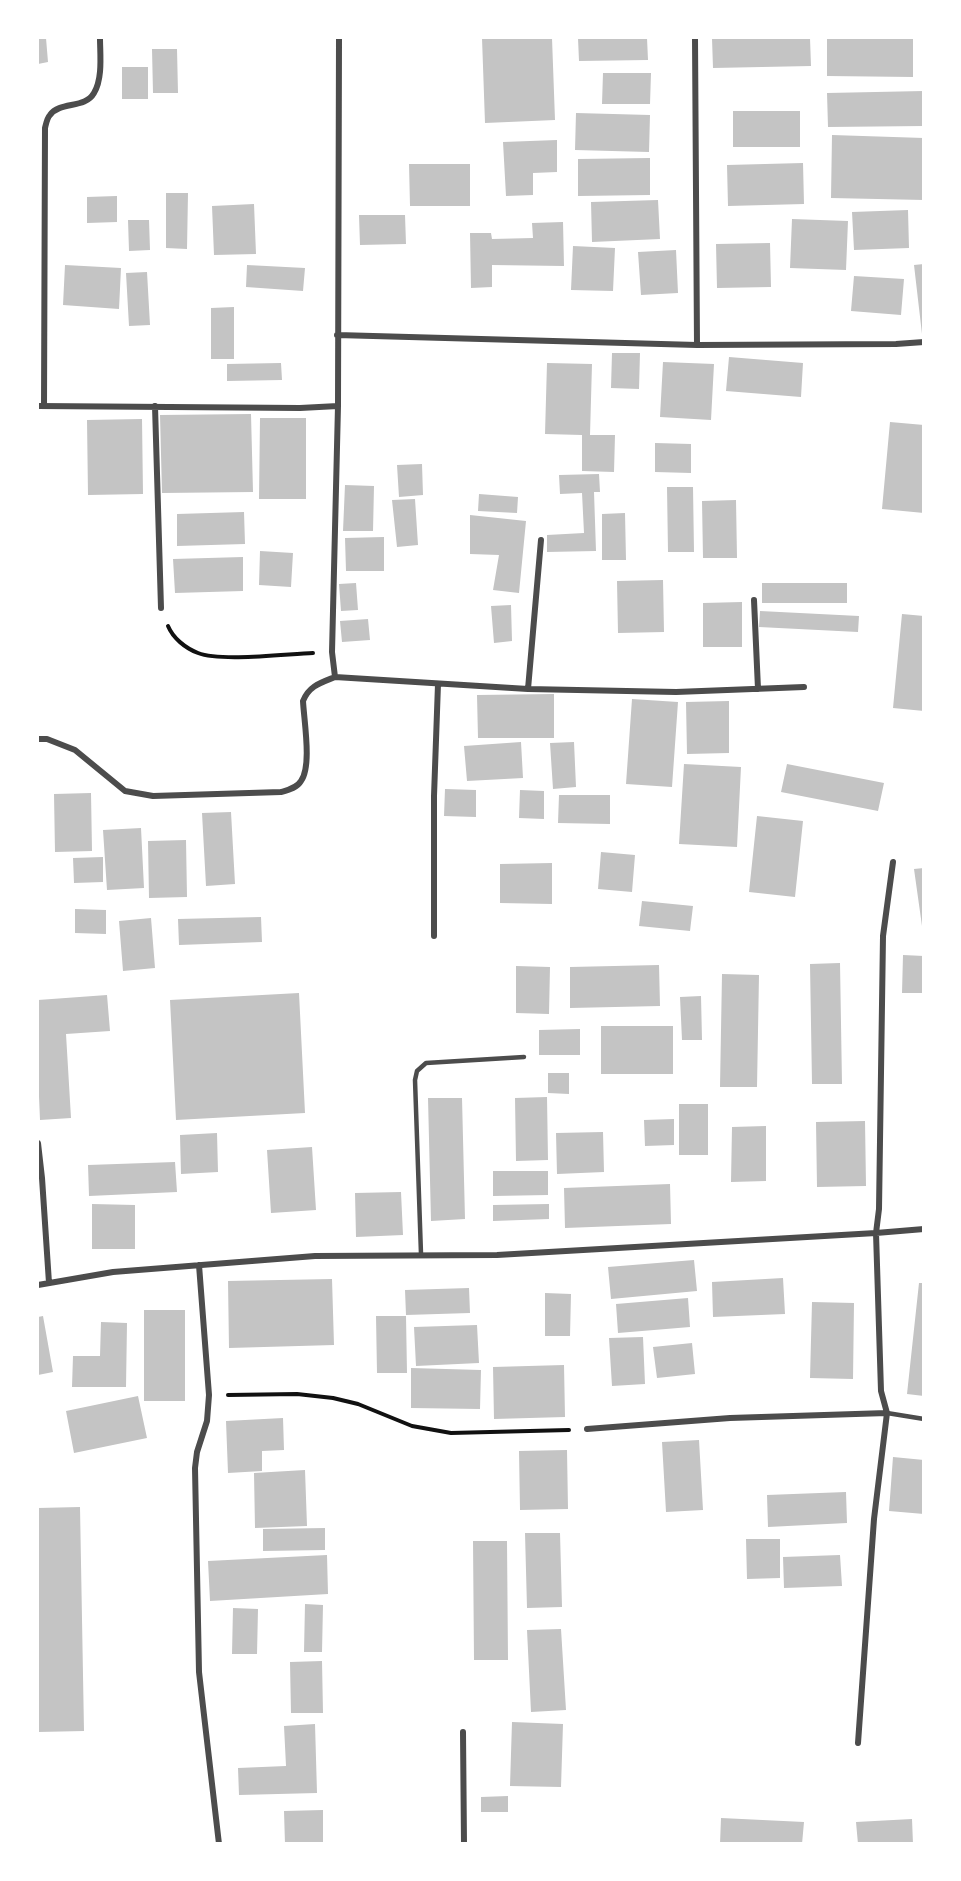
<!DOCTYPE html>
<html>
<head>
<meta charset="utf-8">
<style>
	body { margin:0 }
	#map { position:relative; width:961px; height:1881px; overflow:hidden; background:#fff; font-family:"Open Sans",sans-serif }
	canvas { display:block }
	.frame { position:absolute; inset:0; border:39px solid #fff; pointer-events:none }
</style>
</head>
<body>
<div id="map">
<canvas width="961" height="1881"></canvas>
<div class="frame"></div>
</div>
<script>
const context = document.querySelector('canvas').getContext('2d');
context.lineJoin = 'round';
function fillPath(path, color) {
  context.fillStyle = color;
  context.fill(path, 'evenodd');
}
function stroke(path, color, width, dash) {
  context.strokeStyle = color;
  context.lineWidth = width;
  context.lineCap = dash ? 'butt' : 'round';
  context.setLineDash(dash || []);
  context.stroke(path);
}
fillPath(new Path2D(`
	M38,38h8l2,24 -10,2z
	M482,38h70l3,82 -70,3z
	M578,38h69l1,22 -69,1z
	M712,38h98l1,28 -98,2z
	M827,38l86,1v38l-86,-1z
	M152,49h25l1,44h-25z
	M122,67h26v32h-26z
	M603,73h48l-1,31h-48z
	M924,91v35l-96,1 -1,-34z
	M733,111h67v36h-67z
	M576,113l74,2 -1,37 -74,-2z
	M832,135l92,3v62l-93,-2z
	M557,140v32l-24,1v22l-27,1 -3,-54z
	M650,158v37l-72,1v-37z
	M803,163l1,41 -76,2 -1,-41z
	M409,164h61v42h-60z
	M166,193h22l-1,56 -21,-1z
	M117,196v26l-30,1v-26z
	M658,200l2,39 -68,3 -1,-40z
	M254,204l2,50 -42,1 -2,-49z
	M908,210l1,38 -55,2 -2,-38z
	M359,215h46l1,29 -46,1z
	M792,219l56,2 -2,49 -56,-2z
	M128,220h21l1,30 -21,1z
	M563,222l1,44 -72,-1v22l-21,1 -1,-55h21l1,6 41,-1 -1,-15z
	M770,243l1,44 -54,1 -1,-44z
	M573,246l42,2 -2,43 -42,-1z
	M676,250l2,43 -37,2 -3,-43z
	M924,264v70h-2l-8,-69z
	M65,265l56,3 -2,41 -56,-4z
	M247,265l58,3 -2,23 -57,-4z
	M147,272l3,53 -21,1 -3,-53z
	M854,276l50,3 -3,36 -50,-4z
	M234,307v52h-23v-51z
	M612,353h28l-1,36 -28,-1z
	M729,357l74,6 -2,34 -75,-6z
	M663,362l51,2 -3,56 -51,-3z
	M281,363l1,17 -55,1v-17z
	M547,363l45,1 -2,71h25l-1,37 -32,-1v-36l-37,-1z
	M251,414l2,78 -91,1 -2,-78z
	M260,418h46v81h-47z
	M142,419l1,75 -55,1 -1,-75z
	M890,422l34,3v88l-42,-4z
	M655,443l36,1v29l-36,-1z
	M422,464l1,31 -24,2 -2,-32z
	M599,474l1,18h-6l2,59 -49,1v-17l37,-2 -2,-40 -22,1 -1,-19z
	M345,485l29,1 -1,45h-30z
	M667,487h26l1,65h-26z
	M479,494l39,3 -1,16 -39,-2z
	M415,499l3,46 -21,2 -5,-47z
	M736,500l1,58h-34l-1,-57z
	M244,512l1,32 -68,2v-32z
	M625,513l1,47h-24v-46z
	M470,515l56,6 -7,72 -26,-3 6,-35 -29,-1z
	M384,537v34h-38l-1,-33z
	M260,551l33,2 -2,34 -32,-2z
	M243,557v34l-68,2 -2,-34z
	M663,580l1,52 -46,1 -1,-52z
	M356,583l2,27 -17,1 -2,-27z
	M762,583h85v20h-85z
	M742,602v45h-39v-44z
	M511,605l1,36 -18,2 -3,-37z
	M760,611l99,5 -1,16 -99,-5z
	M902,614l22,2v95l-31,-3z
	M368,619l2,21 -28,2 -2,-21z
	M554,694v44h-76l-1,-43z
	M632,699l46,3 -6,85 -46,-3z
	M729,701v52l-42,1 -1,-52z
	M521,742l2,36 -56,3 -3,-35z
	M574,742l2,45 -23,2 -3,-46z
	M684,764l57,3 -4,80 -58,-3z
	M787,764l97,19 -6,28 -97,-19z
	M445,789l31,1v27l-32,-1z
	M520,790l24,1v28l-25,-1z
	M91,793l1,58 -37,1 -1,-58z
	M559,795h51v29l-52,-1z
	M231,812l4,72 -29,2 -4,-73z
	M757,816l46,5 -8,76 -46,-5z
	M141,828l3,60 -37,2 -4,-60z
	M186,840l1,57 -38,1 -1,-57z
	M601,852l34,3 -3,37 -34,-3z
	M103,857v25l-29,1 -1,-25z
	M552,863v41l-52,-1v-39z
	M924,868v58h-2l-8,-57z
	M642,901l51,5 -3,25 -51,-5z
	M75,909l31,1v24l-31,-1z
	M261,917l1,25 -83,3 -1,-26z
	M151,918l4,50 -32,3 -4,-50z
	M903,955l21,1v37h-22z
	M840,963l2,121h-30l-2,-120z
	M659,965l1,41 -90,2v-41z
	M516,966l34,1 -1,47 -33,-1z
	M722,974l37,1 -2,112h-37z
	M299,993l6,120 -129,7 -6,-120z
	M107,995l3,36 -44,3 5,84 -31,2 -2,-47v-73z
	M701,996l1,44h-20l-2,-43z
	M601,1026h72v48h-72z
	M580,1029v26h-41v-25z
	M548,1073h21v21l-21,-1z
	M547,1097l1,63 -32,1 -1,-63z
	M428,1098h34l3,121 -34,2z
	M679,1104h29v51h-29z
	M674,1119v26l-29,1 -1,-26z
	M865,1121l1,65 -49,1 -1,-65z
	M766,1126v55l-35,1 1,-55z
	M603,1132l1,40 -47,2 -1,-41z
	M217,1133l1,39 -37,2 -1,-39z
	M312,1147l4,63 -45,3 -4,-63z
	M175,1162l2,30 -88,4 -1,-31z
	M493,1171h55v24l-55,1z
	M670,1184l1,40 -106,4 -1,-40z
	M401,1192l2,43 -47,2 -1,-44z
	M92,1204l43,1v44h-43z
	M549,1204v15l-56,2v-16z
	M694,1260l3,31 -86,8 -3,-32z
	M783,1278l2,36 -72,3 -1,-35z
	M332,1279l2,66 -105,3 -1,-67z
	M919,1283h5v113l-17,-2z
	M469,1288l1,25 -64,2 -1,-25z
	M545,1293l26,1 -1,42h-25z
	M688,1298l2,29 -72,6 -2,-29z
	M812,1302l42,1 -1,76 -43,-1z
	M144,1310h41v91h-41z
	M43,1316l10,56 -15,3v-58z
	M376,1316h30l1,57h-30z
	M101,1322l26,1 -1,64h-54l1,-31h27z
	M477,1325l2,38 -63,3 -2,-39z
	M643,1337l2,47 -33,2 -3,-48z
	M692,1343l3,31 -38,4 -4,-31z
	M564,1365l1,52 -71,2 -1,-52z
	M411,1368l70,2 -1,39 -69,-1z
	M138,1396l9,42 -73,15 -8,-42z
	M283,1418l1,32 -22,1v20l-34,2 -2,-52z
	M699,1440l4,70 -37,2 -4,-70z
	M567,1450l1,59 -48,1 -1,-59z
	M893,1457l31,3v54l-35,-3z
	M305,1470l2,56 -52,2 -1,-55z
	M846,1492l1,31 -79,4 -1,-32z
	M80,1507l4,224 -46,1v-224z
	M325,1528v22l-62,1v-22z
	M525,1533h35l2,74 -35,1z
	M746,1539h34v39l-33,1z
	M473,1541h34l1,119h-34z
	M327,1555l1,39 -118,7 -2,-40z
	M840,1555l2,31 -58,2 -1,-31z
	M305,1604l18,1 -1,47h-18z
	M233,1608l25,1 -1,45h-25z
	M561,1629l5,81 -35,2 -4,-82z
	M322,1661l1,52h-32l-1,-51z
	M512,1722l51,2 -2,63 -51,-1z
	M315,1724l2,69 -78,2 -1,-27 48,-2 -2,-40z
	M508,1796v16h-27v-15z
	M323,1810v33l-38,1 -1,-33z
	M721,1818l83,4 -2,22h-82z
	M912,1819l1,25h-55l-2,-22z`), '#c4c4c4');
stroke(new Path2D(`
	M168,626c5,12 17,22 30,27 23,9 88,1 115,0
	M228,1395l69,-1 36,4 25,6 54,22 39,7 118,-3`), '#111', 4);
stroke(new Path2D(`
	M421,1254l-6,-174 2,-9 9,-8 98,-6
	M887,1413l37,6`), '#4c4c4c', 4.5);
stroke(new Path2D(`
	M695,38l2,307
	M337,335l360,10 199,-1 28,-2
	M38,406l262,2 38,-2
	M44,406l1,-278c1,-4 2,-10 5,-13 10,-14 35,-6 44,-22 9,-15 6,-39 6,-55
	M155,406l6,202
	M754,600l4,89
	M335,677l-3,-25 6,-246 1,-368
	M528,689l13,-149
	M38,739h9l28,11 50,41 28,5 128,-4c7,-2 16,-4 20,-11 11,-15 3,-60 2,-80 6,-15 17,-18 32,-24l193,12 148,3 128,-5
	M434,936v-140l4,-112
	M38,1143l4,35 7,105
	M199,1265l10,130 -2,26 -10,31 -2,16 4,204 20,172
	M38,1285l75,-13 202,-16 182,-1 379,-22 48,-4
	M587,1429l143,-11 157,-5
	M463,1732l1,112
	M858,1743l16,-224 13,-106 -6,-22 -5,-158 3,-24 4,-273 10,-74`), '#4c4c4c', 6);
</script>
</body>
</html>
